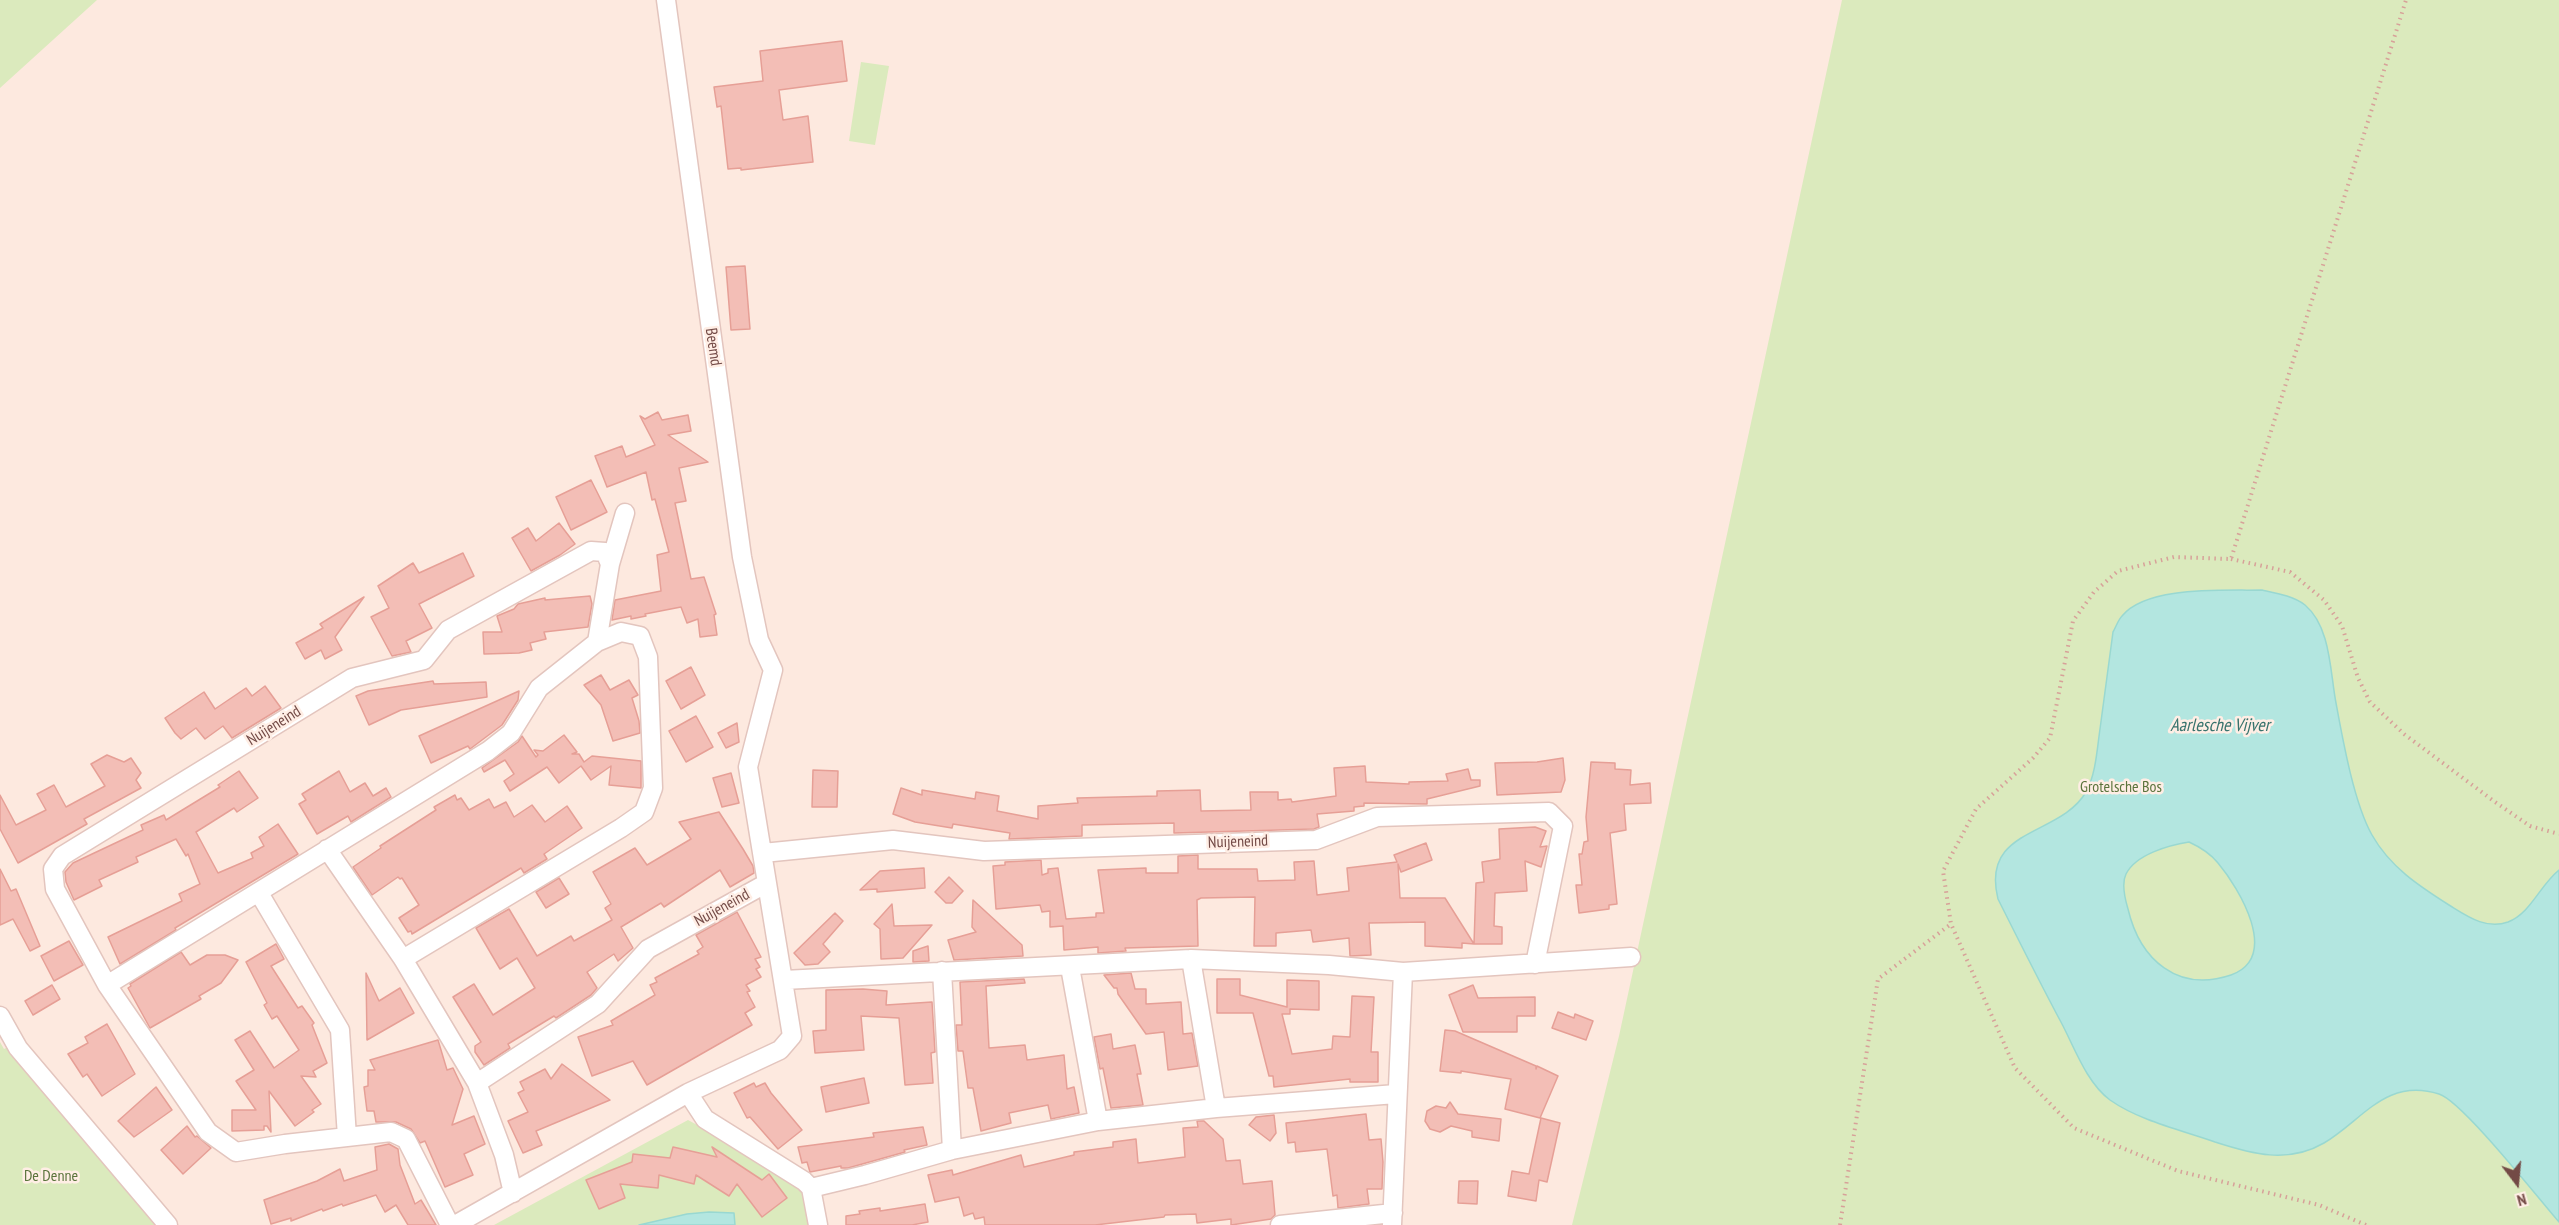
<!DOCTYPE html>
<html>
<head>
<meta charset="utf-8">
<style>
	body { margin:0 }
	#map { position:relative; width:2559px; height:1225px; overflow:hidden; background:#fde9df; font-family:"PT Sans Narrow",sans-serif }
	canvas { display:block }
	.north { position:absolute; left:2487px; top:1153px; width:60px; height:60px; -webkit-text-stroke:4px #ffeee5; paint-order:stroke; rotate:164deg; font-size:16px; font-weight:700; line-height:24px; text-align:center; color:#734a46 }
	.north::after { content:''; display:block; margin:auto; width:21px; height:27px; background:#734a46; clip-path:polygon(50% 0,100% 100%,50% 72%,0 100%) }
</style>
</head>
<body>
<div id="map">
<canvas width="2559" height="1225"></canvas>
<div class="north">N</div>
</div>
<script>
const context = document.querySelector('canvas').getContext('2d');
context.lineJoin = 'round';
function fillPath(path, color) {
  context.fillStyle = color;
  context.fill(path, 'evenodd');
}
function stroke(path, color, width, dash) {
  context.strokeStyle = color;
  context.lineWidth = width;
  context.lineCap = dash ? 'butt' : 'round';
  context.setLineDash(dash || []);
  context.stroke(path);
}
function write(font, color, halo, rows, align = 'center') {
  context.font = font + ' "PT Sans Narrow",sans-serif';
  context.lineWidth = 5;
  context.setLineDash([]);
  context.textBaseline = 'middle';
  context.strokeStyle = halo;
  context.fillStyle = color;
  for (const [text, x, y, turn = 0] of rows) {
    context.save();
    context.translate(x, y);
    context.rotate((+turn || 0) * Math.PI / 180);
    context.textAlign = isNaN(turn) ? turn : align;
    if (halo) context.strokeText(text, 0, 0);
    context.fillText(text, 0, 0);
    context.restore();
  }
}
fillPath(new Path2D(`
	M0,0h97l-97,88z
	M1842,0h717v1225h-987l47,-189z
	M861,62l28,4 -14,79 -26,-4z
	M0,1042l4,7 4,-2 157,178h-165z
	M688,1120l98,53 15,15 15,37h-81l-2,-12 -46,1 -48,11h-145z`), '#dbeabd');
const water = new Path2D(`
	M2262,590c14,3 32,6 43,15 26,22 25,67 31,98 7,38 18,100 36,132 18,32 47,51 77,70 18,11 37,25 59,17 23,-9 32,-37 51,-52v352c-21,-24 -97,-121 -120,-128 -53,-17 -76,26 -115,49 -36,21 -72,11 -109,-1 -34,-12 -75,-21 -105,-42 -23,-17 -35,-51 -48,-76 -22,-41 -43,-83 -64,-125 -18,-72 62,-62 88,-107 10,-18 11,-43 14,-63 4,-32 9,-65 13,-97 3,-5 5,-12 9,-16 25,-31 104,-25 140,-26zM2189,842c11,5 21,11 29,21 21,25 63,94 13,112 -53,18 -91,-15 -103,-66 -3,-10 -7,-25 -2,-35 10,-20 44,-29 63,-32z
	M709,1212l25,1 1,12h-96l48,-11z`);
fillPath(water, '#b3e6e0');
stroke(water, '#99d8d1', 1.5);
const building = new Path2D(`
	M842,41l5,40 -68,9 4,30 25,-4 5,46 -72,8v-2l-13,1 -7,-63 -4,1 -3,-20 49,-6 -3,-30z
	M745,266l5,63 -19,1 -5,-63z
	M658,412l4,8 26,-5 3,16 -23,4 40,27 -29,6 7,33 -11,2 16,76 13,-2 12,37 -2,1 3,20 -17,2 -2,-18 -11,4 -6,-16 -36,7 1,2 -15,3v-3l-19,4 3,-20 46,-9 -4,-36 12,-3 -14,-53 -3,1 -6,-28 -39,15 -12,-31 27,-10 4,11 29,-12 -15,-29 5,3z
	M591,480l16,32 -36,18 -15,-33z
	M559,523l16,21 -15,11 -29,16 -19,-33 16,-10 8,13z
	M463,553l11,23 -55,28 13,24 -26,13 5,11 -19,4 -21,-39 18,-9 -11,-22 35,-23 6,10z
	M590,596l2,8 -4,23 -44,5 2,7 -16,4 2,7 -13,3 -35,1 -1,-22h19l-5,-16 17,-7 4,-5 27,-6v2z
	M364,597l-29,40 7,13 -17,9 -4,-9 -16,9 -9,-16 27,-15 -3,-4z
	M691,667l14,28 -24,14 -15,-28z
	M601,675l9,15 19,-10 9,15 -6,3 7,23 1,12 -27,8 -12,-36 -17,-20z
	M433,681l1,3 52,-2 1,15 -86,13 -32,15 -13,-29 12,-5z
	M265,686l16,22 -49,30 -9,-12 -18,13 -9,-11 -15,11 -6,-6 -10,-15 39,-26 11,17 31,-21 6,8z
	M519,691l-1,9 -16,25 -32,24 -2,-3 -37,17 -12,-27z
	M696,716l17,31 -27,15 -17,-31z
	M737,723l2,19 -13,6 -8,-15z
	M564,735l13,17 -5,2h7l5,8 8,-6 49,5v27l-32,-3 2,-19 -20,14 -10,-14 -22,17 -12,-16 -37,24 -6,-10 10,-7 -9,-14 -21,12 -2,-4 36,-26 4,-6 14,21 2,-2 -4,-5 9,1z
	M107,755l17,7 7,-4 10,15 -5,7 5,8 -57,31 3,5 -69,39 -18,-34v-34l16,30 30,-15 -9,-16 17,-9 12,22 39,-21 -14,-22z
	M1563,758l2,22 -4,12 -64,3 -2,-32 42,-1z
	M1591,762l24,1v6l16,1 -1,15 20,-2 1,20 -27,1 2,26 -16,3 7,71 -8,1v4l-30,4 -3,-28h6l-3,-31h3l2,-12 4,-1 -2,-24z
	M1365,766l1,16 43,2v-2l39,-1 -2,-7 22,-5 3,11h9v6l-53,13v5l-63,-1v3l-10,1v4l-37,3 2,13 -5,2 -140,4v-10l-92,2v11l-73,3 1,-6 -57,-9 -1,4 -37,-6 -22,-8 8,-26 21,7v-5l53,9 1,-7 23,4 -2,15 41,8v-13l40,-3 -1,-5 80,-2v-5l43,-1 1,21 50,-1 -1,-18h28v8l13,-1 1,3 44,-6 -2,-28z
	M813,770l25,1 -1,36h-25z
	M239,771l19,27 -21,14 -3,-4 -38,24 22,41 35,-15 -2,-5 13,-7 -5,-9 19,-13 20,30 -123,74 1,2 -56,34 -12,-27 74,-36 -3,-7 21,-10 -12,-30 -2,2 -10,-17 -40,18 2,5 -39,18 3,6 -28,14 -8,-18 -1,-10 8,-9 70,-33 -2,-5 23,-10 2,5 54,-33 -2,-2z
	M339,771l11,21 15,-9 8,13 13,-8 5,9 -40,25 -3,-6 -31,18 -18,-30 7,-4 -4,-6z
	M731,773l8,30 -17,4 -9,-29z
	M455,795l2,5 4,-2 8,12 20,-11 5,9 12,-6 8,15 18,-12 13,17 22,-16 15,22 -38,26 3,5 -23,14 -3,-5 -109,66 -1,-3 -3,1 -9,-14 20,-13 -17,-27 -2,1 -2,-2 -26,18 -19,-28 28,-19 -1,-2 56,-36 -2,-3z
	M719,812l24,37 10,17 1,7 -24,14 -10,-17 -56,37 -3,-4 -40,24 12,21 -15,13 -4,-7 -27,18 10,16 -6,7 -35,23 -2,-2 -46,28 2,4 -26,17 -9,-13v-6l6,-4 -28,-45 21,-13 19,31 42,-27 -18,-30 -17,11 -24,-41 33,-19 28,47 34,-20 3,5 38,-21 -7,-12 6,-4 -18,-32 42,-24 12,17 44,-26 -12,-17z
	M1535,827l11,4 -6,16 7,-1 -6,21 -16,-6 2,30 -32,2 -1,33 8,1v17h-28l2,-61 8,-1 -2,-20 18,-3 -1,-30z
	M1426,843l6,17 -31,12 -3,-8 2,34h45l29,46 -12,-1v5l-37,-2v-24l-56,1 2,32 -21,1 -1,-18 -36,4 -2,-12 -35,3v13h-22l1,-49 -54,1 -4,2 1,46 -73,2 1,3 -28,2v-6l-34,3 -1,-24 -13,1v-16l-8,1 -2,-7 -44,4 -3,-43 12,-1v-3l36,-2 1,15 6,-2v-4l10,-1 8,51 30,-2v-4h8l-6,-43 48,-2v5h32v-17l20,-1v14h59l1,12 37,-1 -1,-18 20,-1 3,34 32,-4 -2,-23 50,-6 -3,-7z
	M924,868l1,20 -48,4v-3l-17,1 20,-19z
	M0,869l11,22 5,-2 24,57 -10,5 -17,-32 -13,6z
	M949,877l14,14 -11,12h-6l-11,-11z
	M559,878l10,16 -23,14 -10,-16z
	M973,900l49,45 1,11 -69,4 -6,-20 28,-8 -4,-5z
	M892,904l2,22 38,-1 -29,33 -22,1 -1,-30 -6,-5z
	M737,912l24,45 -6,2 5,8 -4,2 5,8 -15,8 4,6 -3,1 8,15 -10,6 7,12 -105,60 -14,-24 -41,15 -14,-39 35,-12 -2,-4 44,-26 -5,-10 7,-3 -2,-4 44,-24 -2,-3 6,-4 -7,-12z
	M835,913l8,8 -20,23 7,8 -12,12 -13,1 -11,-12z
	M69,941l14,24 -29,16 -13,-25z
	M276,944l8,15 -13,7 27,42 4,-2 12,17 -2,2 15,38 -14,8 3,6 -15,-1 20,28 -9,6 2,2 -19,14 -26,-35 2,41 -4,-6h-3v4l-32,1v-21h24l-20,-29 18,-11 -19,-30 15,-9 24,37 25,-18 -22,-34 -5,3 -8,-14 3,-2 -21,-41z
	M928,946l1,15 -16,1v-11z
	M181,952l9,13 17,-10h18l13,5 -17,23 -22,13 2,3 -51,29 -22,-40 3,-2 -1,-2z
	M366,973l13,28 21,-13 14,25 -47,27z
	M1131,973l4,16h11v15l35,-2 2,32 9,-1 6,33 -30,4 -4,-38 -18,2 -28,-40 -1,-6h-3l-10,-13z
	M1024,979l1,4 -39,3 3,62 36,-3 2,15 37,-5 3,34 7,-2 5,26 -28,6 -3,-14 -39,8 2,10 -30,8 -8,-43h-5l-5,-37h-5l-2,-26h6l-2,-43z
	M1217,979h23v16l47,12v-27l32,1v29l-29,-1v5h-8l10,40 40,-5 1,-13 17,1 2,-41 22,1 -3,55h7v30h-28v-3l-76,8 -1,-11h-4l-16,-63h-36z
	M52,985l8,14 -27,16 -8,-14z
	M1473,985l5,13 57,-1v19h-18v16h-54l-14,-37z
	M863,989l24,2 -1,14 46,-3 3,50 -4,1 2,30 -28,2 -6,-67 -38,-2 3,34 -49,3 -2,-22 13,-1v-40z
	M1558,1012l16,6 1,-4 18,7 -7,19 -34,-12z
	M107,1024l28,50 -33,22 -15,-22 -4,3 -15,-23 20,-11 -3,-6z
	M1445,1030l10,1 81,35v3l1,-3 21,10 -18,42 -35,-9 6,-30 -50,-8v2l-21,-2z
	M1111,1034l2,15 22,-4 6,29h-4l6,31 -32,3 -8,-40 -3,1 -6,-32z
	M438,1040l9,30 6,-2 10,21 -11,36 22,-9 11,28 -21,10 9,21 -28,12 -20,-46 -5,2 -9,-14 -15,-7h-20l-2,-11h-7l-3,-24 4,-1v-16h7l-5,-10z
	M562,1064l48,36 -74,31 6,14 -19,8 -15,-32 20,-9 -10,-19 6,-3 -4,-8 25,-13 6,10z
	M864,1078l5,25 -43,9 -5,-25z
	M754,1083l2,4 9,-4 6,10 31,37 -24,19 -28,-32 -3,1 -13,-25z
	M156,1087l16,23 -38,27 -16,-16z
	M1450,1102l8,12 43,5 -2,22 -27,-4v-6l-21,-5 -11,6 -10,-3 -5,-8 2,-10 9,-5 10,2z
	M1366,1114l3,26 12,-1 2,23 -1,27h-15l2,15 -31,4 -1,-13 -4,1 -6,-47 -31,3 -1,-10 -7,1 -2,-20z
	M1274,1115l2,18 -6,8 -21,-16 7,-8z
	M1541,1118l19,5 -13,59 -8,-2 -3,21 -28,-5 4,-25 17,3z
	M1197,1121h7l19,18 3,22 14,-1 3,24 29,-3 3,34 -4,4 -40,6v-6l-34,4 -1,-9 -31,1 -1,2 -69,8h-110l-1,-8 -9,2 -2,-6 -9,3 -5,-19 -24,5 -7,-27 24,-5 1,5 68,-20 3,12 50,-12v-3l39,-5v-5l23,-3 2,24 47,-6 -2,-29 15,-1z
	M187,1126l8,11 2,-1 14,12 -28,26 -22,-24z
	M923,1127l4,18 -23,5 1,2 -57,16h-7v-2l-31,6 -3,-10 -5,1 -4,-16 76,-10 -1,-4z
	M389,1144l9,5 2,16 15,39 6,-4 15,25h-28l-12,-20 -11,7 -9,-17 -33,11 -1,-2 -19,7 -1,-2 -31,12v-3l-20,6 -7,-24 53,-19 23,-12 4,12 33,-11 -2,-23z
	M673,1147l44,10 -5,-10 50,33 7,-6 18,24 -25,19 -25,-33 -8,12 -33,-21 -2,9 -35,-9 -1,13 -38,-4 5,14 -26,11 -13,-29 46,-18 1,-8 37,4z
	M1459,1181h19l-1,23 -19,-1z
	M925,1204l3,18 -16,3h-66v-9l14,-2 -1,-3 21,-3v3z`);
fillPath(building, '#f3beb6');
stroke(building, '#e69f96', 1.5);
const minor = new Path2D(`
	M610,564l15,-51
	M327,849l76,110 74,124 27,72 9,38
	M763,853l130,-13 91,11 332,-11 61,-23 172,-5 14,14 -28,138
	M259,893l81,137 7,107
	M1191,959l25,149
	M1070,967l28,154
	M942,971l10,179
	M784,980l407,-21 138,6 74,7 228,-15
	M107,985l381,-234 23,-18 28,-45 58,-46 24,-10 19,4 8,21 5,131 -9,24 -23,16 -218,131
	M0,1016l18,32 150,177
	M477,1083l121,-79 50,-55 119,-66
	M688,1093l17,26 99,62 7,7 7,37
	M811,1188l54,-13 87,-25 146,-29 118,-13 180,-14
	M450,1225l-44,-86 -15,-7 -106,12 -49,8 -28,-20 -101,-147 -52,-96 -2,-20 9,-13 290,-178 72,-18 24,-30 143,-79 14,1 5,12 -13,78
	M455,1225l233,-132 92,-43 12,-14 -44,-269 25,-97 -14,-30 -17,-83 -76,-557
	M1280,1225l113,-12
	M1392,1225l11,-253`);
stroke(minor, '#e3c5be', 21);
stroke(new Path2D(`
	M2231,559l59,13 34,28 18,26 16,52 12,24 34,32 91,68 35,24 29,8
	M1840,1225l38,-246 73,-55
	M2366,1225l-47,-20 -141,-34 -104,-43 -59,-60 -64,-144 -8,-53 33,-62 57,-51 17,-20 23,-117 21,-29 24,-21 56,-14 57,2 175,-559`), '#d7a199', 4, [1.5, 4.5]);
stroke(minor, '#fff', 18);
write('16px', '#734a46', '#ffeee5', [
	["Beemd",713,347,82],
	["Nuijeneind",274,726,-32],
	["Nuijeneind",1238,842,-2],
	["Nuijeneind",722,908,-29]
]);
write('16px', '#5b743c', '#ffeee5', [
	["Grotelsche Bos",2121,787],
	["De Denne",51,1176]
]);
write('italic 18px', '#38736d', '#ffeee5', [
	["Aarlesche Vijver",2220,726]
]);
</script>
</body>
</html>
